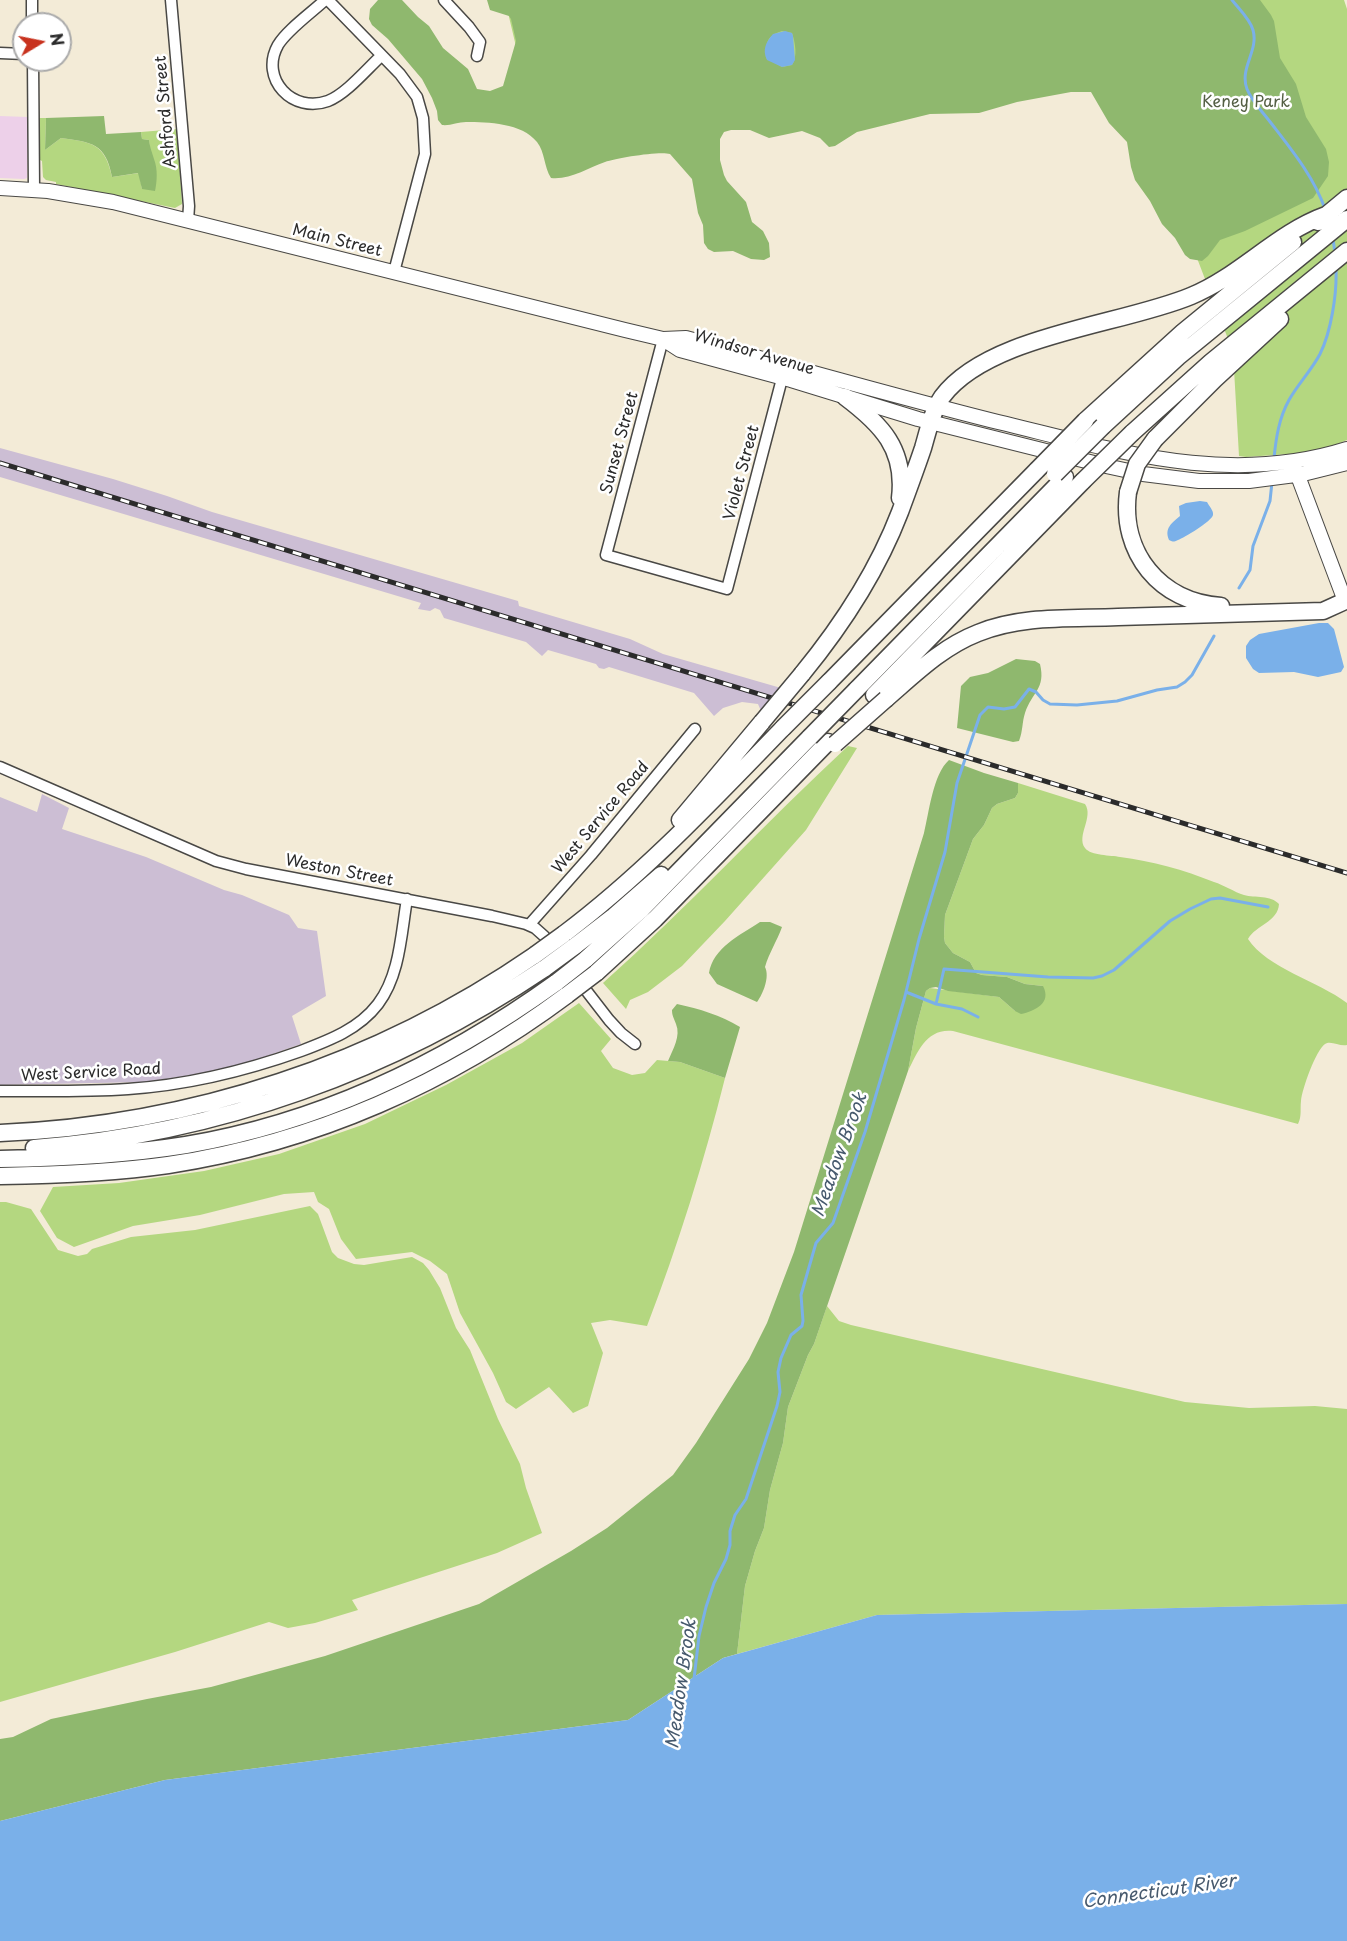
<!DOCTYPE html>
<html>
<head>
<meta charset="utf-8">
<style>
	body { margin:0 }
	#map { position:relative; width:1347px; height:1941px; overflow:hidden; background:#f3ebd7; font-family:"Playpen Sans",sans-serif }
	canvas { display:block }
	.north { position:absolute; left:12px; top:12px; width:60px; height:60px; box-sizing:border-box; background:#fff; border:2px solid #aaa; border-radius:50%; rotate:80deg; font-size:16px; font-weight:700; line-height:24px; text-align:center; color:#2b2b2b }
	.north::after { content:''; display:block; margin:auto; width:21px; height:27px; background:#c8321e; clip-path:polygon(50% 0,100% 100%,50% 72%,0 100%) }
</style>
</head>
<body>
<div id="map">
<canvas width="1347" height="1941"></canvas>
<div class="north">N</div>
</div>
<script>
const context = document.querySelector('canvas').getContext('2d');
context.lineJoin = 'round';
function fillPath(path, color) {
  context.fillStyle = color;
  context.fill(path, 'evenodd');
}
function stroke(path, color, width, dash) {
  context.strokeStyle = color;
  context.lineWidth = width;
  context.lineCap = dash ? 'butt' : 'round';
  context.setLineDash(dash || []);
  context.stroke(path);
}
function write(font, color, halo, rows, align = 'center') {
  context.font = font + ' "Playpen Sans",sans-serif';
  context.lineWidth = 5;
  context.setLineDash([]);
  context.textBaseline = 'middle';
  context.strokeStyle = halo;
  context.fillStyle = color;
  for (const [text, x, y, turn = 0] of rows) {
    context.save();
    context.translate(x, y);
    context.rotate((+turn || 0) * Math.PI / 180);
    context.textAlign = isNaN(turn) ? turn : align;
    if (halo) context.strokeText(text, 0, 0);
    context.fillText(text, 0, 0);
    context.restore();
  }
}
fillPath(new Path2D(`
	M0,116l28,1 -1,61 -3,1 -24,-1z`), '#edd0e9');
fillPath(new Path2D(`
	M0,448l113,31 54,17 45,16 306,89 1,5 111,33 33,15 118,34 -20,23 -3,-7 -16,-2 -19,6 -9,8 -20,-23 -85,-26 -5,2 -5,-1 -3,-4 -48,-14 -6,6 -16,-14 -82,-24 -4,-8 -5,-2 -5,3 -12,-2 3,-6 -421,-126z
	M42,794l27,14 -7,21 84,28 78,33 18,5 47,20 9,13 19,3 9,65 -34,20 9,28 -51,18 -51,12 -53,8 -146,3v-288l37,15z`), '#ccbed4');
fillPath(new Path2D(`
	M505,0h839l3,9v431l-30,12 -71,5 -7,-1 -6,-104 -120,-313 -586,54z
	M39,118h7l-1,32 16,-12c30,4 44,5 51,39l27,-4 3,16 8,-36 -1,-13 -7,-1 -1,-7 36,-3 5,75 -7,4 -119,-24v-2l-10,-2 -3,-3 -1,-16 -2,-1z
	M848,746l9,2 -51,82 -81,91 -43,45 -34,26 -18,8 -4,9 -23,-26c85,-76 162,-160 245,-237z
	M1018,783l67,21c9,13 -9,32 0,44 6,8 26,7 35,9 32,4 64,13 94,25 10,3 20,10 30,13 11,3 27,0 35,9 -1,18 -23,21 -31,35 19,29 70,42 99,64v42c-7,2 -16,-5 -22,-1 -9,6 -23,45 -24,57 -1,8 1,15 -3,23l-345,-93c-26,-3 -35,20 -45,40l8,-43 10,-37 4,-3 69,9 16,14 28,-25 -18,-2 -18,-7 -25,-2 -6,-2 -6,-11 -17,-9 -8,-10 -1,-6 1,-22 28,-76 11,-14 8,-17 5,-4 18,-6 3,-5z
	M579,1003l32,36 -10,12 12,17 19,7 13,-2 12,-13 23,2 45,16c-21,84 -47,167 -78,248l-37,-6 -19,3 12,30 -15,53 -15,7 -24,-26 -33,22 -10,-7 -13,-29 -33,-60 -13,-39 -17,-13 -18,-9 -56,7 -15,-20 -12,-30 -11,-7 -4,-10 -30,2 -84,21 -67,11 -59,21 -17,-9 -17,-27 13,-24 66,-4 85,-12 75,-17 86,-30 81,-39 76,-42z
	M0,1202h6l25,7 27,41 20,6 9,-2 5,-5 39,-12 64,-7 115,-24 8,8 14,38 6,6 16,6 10,1 48,-8 11,6 6,7 11,18 16,40 14,22 28,69 22,45 6,24 16,45 -45,20 -145,47 6,10 -43,13 -27,5 -19,-6 -94,30 -175,50z
	M827,1306l12,15 12,4 334,77 64,6 66,-2 32,3v195l-470,11 -140,39 8,-68 10,-35 9,-23 6,-38 13,-47 5,-36 20,-52 6,-11z`), '#b4d780');
fillPath(new Path2D(`
	M378,0h24l16,17 11,9 14,22 25,21 9,20 13,2 13,-5 13,-45 -5,-22 -2,-3 -19,-6 -3,-10h773l11,15 3,6 6,37 16,26 10,33 20,32 3,13 -1,14 -15,22 -68,33 -25,9 -12,16 -6,5 -12,-2 -5,-4 -10,-17 -13,-14 -12,-23 -15,-21 -4,-13 -4,-25 -18,-19 -18,-31h-20l-54,10 -38,11 -49,1 -73,18 -22,14 -6,1 -9,-9 -18,-7 -33,7 -19,-8h-19l-7,2 -4,7v21l4,15 3,6 19,21 6,20 11,9 6,12 1,14 -6,3 -13,-1 -18,-8 -19,1 -6,-3 -4,-6 -1,-18 -5,-12 -6,-34 -22,-25c-11,-3 -53,4 -65,8 -17,6 -35,18 -54,16 -7,-11 -6,-26 -14,-36 -15,-19 -49,-20 -71,-20 -8,0 -16,4 -24,3l-4,-5 -1,-9 -5,-13 -10,-19 -34,-40 -16,-14 -3,-6 1,-10zM782,31l10,2c3,9 6,23 0,32l-10,2 -16,-9c0,-15 0,-22 16,-27z
	M104,116l2,18 35,-2 1,7 7,1c1,8 3,12 5,19 4,10 3,23 1,32l-13,-2 -4,-16 -26,4c-6,-34 -21,-35 -51,-39l-16,12 1,-32z
	M1016,659l19,2 5,3c6,25 -8,28 -15,49 -3,9 -2,18 -6,28l-6,1 -56,-14 4,-42 9,-9 18,-4z
	M949,760l35,13 34,10v10l-3,5 -18,6 -5,4 -8,17 -11,14 -28,76 -1,22 1,6 8,10 17,9 6,11 6,2 25,2 18,7 18,2c9,17 -8,25 -22,28l-6,-3 -16,-14 -51,-6 -12,-4 -6,1 -4,3 -10,37 -8,43 -94,273 -6,11 -20,52 -5,36 -13,47 -6,38 -9,23 -10,35 -8,68 -14,4 -95,62 -463,60 -165,41v-82l13,-2 38,-18 96,-20 64,-12 114,-31 154,-52 92,-53 36,-23 66,-53 23,-32 53,-84 18,-36 27,-71 130,-419c5,-20 9,-59 25,-73z
	M760,922h10l12,5c-5,14 -13,26 -17,40 5,10 -2,27 -8,35l-40,-18 -8,-11c4,-25 31,-38 51,-51z
	M677,1004c23,5 43,11 63,23l-15,51 -45,-16 -12,-1c5,-12 13,-25 8,-37 -2,-6 -4,-8 -4,-14z`), '#8fb86e');
fillPath(new Path2D(`
	M785,31l7,2 1,3 2,24 -3,5 -10,2 -15,-7c-5,-10 -1,-18 6,-26z
	M1200,501l7,1c2,4 7,9 6,13 -1,6 -29,23 -35,25 -5,2 -4,2 -9,0 -5,-12 3,-17 11,-24l-1,-10 7,-3z
	M1319,623h9l6,6 10,38 -3,5 -23,5 -24,-5 -35,1 -6,-4 -7,-11v-12l4,-6 9,-6z
	M1347,1604v337h-1347v-120l165,-41 463,-60 95,-62 154,-43z`), '#7ab0e9');
stroke(new Path2D(`
	M1232,0c7,9 18,19 21,30 6,21 -14,38 -6,59 5,13 16,23 24,34 20,26 43,54 54,86
	M1333,239l2,14
	M1274,458c2,-20 5,-40 15,-58 9,-16 22,-29 31,-46 11,-22 17,-60 16,-85
	M1239,588l11,-18 3,-24 17,-45 2,-19
	M906,992l30,12 8,-35 104,8 45,1 9,-2 12,-6 56,-49 20,-12 21,-10 9,-1 48,9
	M936,1004l26,5 16,8
	M694,1679l5,-43 7,-29 8,-24 12,-24 4,-14v-14l5,-16 11,-16 31,-93 3,-14 -2,-20 3,-14 10,-23 11,-9 1,-5 -2,-26 15,-52 17,-20 32,-91 39,-132 15,-61 26,-87 12,-69 23,-68 8,-8 16,2 11,-2 14,-18 7,3 7,8 7,4 27,1 40,-4 40,-11 20,-3 8,-5 7,-7 22,-39`), '#7ab0e9', 3);
const minor = new Path2D(`
	M32,0v24
	M171,0l18,206 -1,15
	M325,0c-14,13 -38,30 -47,45 -19,34 15,69 50,56 18,-7 38,-31 53,-45
	M328,0l72,74 17,23 6,21 2,36 -31,118
	M444,0l25,27 11,15 -3,14
	M0,53l24,1
	M33,60l1,130
	M663,339l-57,216 121,34 57,-218
	M0,767l216,94 30,8 246,47 34,8 9,4 9,8 65,84 12,13 14,11
	M529,925l62,-70 104,-126
	M0,1091c43,0 85,1 128,-2 59,-4 117,-18 173,-38 29,-11 58,-22 77,-47 22,-29 23,-70 29,-105`);
const major = new Path2D(`
	M0,188l48,3 65,11 512,128 38,9 23,-1c104,28 208,58 312,84 117,28 229,65 349,27
	M663,339l17,11 111,30 127,39 188,47 37,8 56,7h50l54,-7 44,-11
	M1295,468l50,133`);
const highway = new Path2D(`
	M1318,222l29,-24
	M845,397c36,27 61,52 55,101
	M1085,421l98,-89 110,-90
	M1103,426l75,-69 169,-138
	M1132,433l79,-71 136,-111
	M1155,439l60,-60 65,-60
	M1128,492c-8,61 32,110 93,114
	M802,674c41,-50 75,-102 98,-162 8,-22 16,-43 23,-64 5,-17 9,-36 19,-51 46,-62 180,-72 249,-101 49,-20 85,-63 135,-81
	M829,682l208,-212
	M856,690l209,-213
	M874,695l209,-214
	M886,699c29,-25 56,-52 92,-66 44,-18 93,-14 140,-16 68,-2 136,-4 205,-6l22,-10
	M680,820l82,-98
	M564,934c81,-61 149,-134 219,-206
	M575,946l39,-30 47,-41
	M585,960l57,-51 168,-172
	M596,973l59,-54 173,-177
	M0,1133c191,-8 377,-69 535,-178
	M34,1148c184,-14 358,-77 511,-180
	M0,1159c62,-1 124,-4 186,-14 136,-23 260,-83 371,-163
	M0,1176c56,-1 112,-3 168,-11 146,-22 281,-82 399,-170`);
stroke(minor, '#494845', 13);
stroke(major, '#494845', 16);
stroke(highway, '#494845', 19);
stroke(minor, '#fff', 10);
stroke(major, '#fff', 14);
stroke(highway, '#fff', 16);
const rail = new Path2D(`
	M0,463l1347,410`);
stroke(rail, '#2b2b2b', 5);
stroke(rail, '#fff', 3, [9]);
const highwayBridge = new Path2D(`
	M1037,470l48,-49
	M1055,474l48,-48
	M1083,481l49,-48
	M1128,492l9,-28 18,-25
	M762,722l40,-48
	M783,728l46,-46
	M810,737l46,-47
	M835,744l51,-45
	M535,955l29,-21
	M545,968l30,-22
	M557,982l28,-22
	M567,995l29,-22`);
stroke(highwayBridge, '#494845', 19, []);
stroke(highwayBridge, '#fff', 16);
write('16px', '#545f44', '#fff', [
	["Keney Park",1246,103]
]);
write('16px', '#2b2b2b', '#fff', [
	["Ashford Street",166,112,-95],
	["Main Street",337,241,14],
	["Windsor Avenue",754,353,16],
	["Sunset Street",620,443,-75],
	["Violet Street",742,473,-75],
	["West Service Road",601,818,-50],
	["Weston Street",339,871,11],
	["West Service Road",91,1073,-3]
]);
write('italic 18px', '#475a6e', '#fff', [
	["Meadow Brook",840,1155,-70],
	["Meadow Brook",682,1684,-82],
	["Connecticut River",1159,1892,-8]
]);
</script>
</body>
</html>
